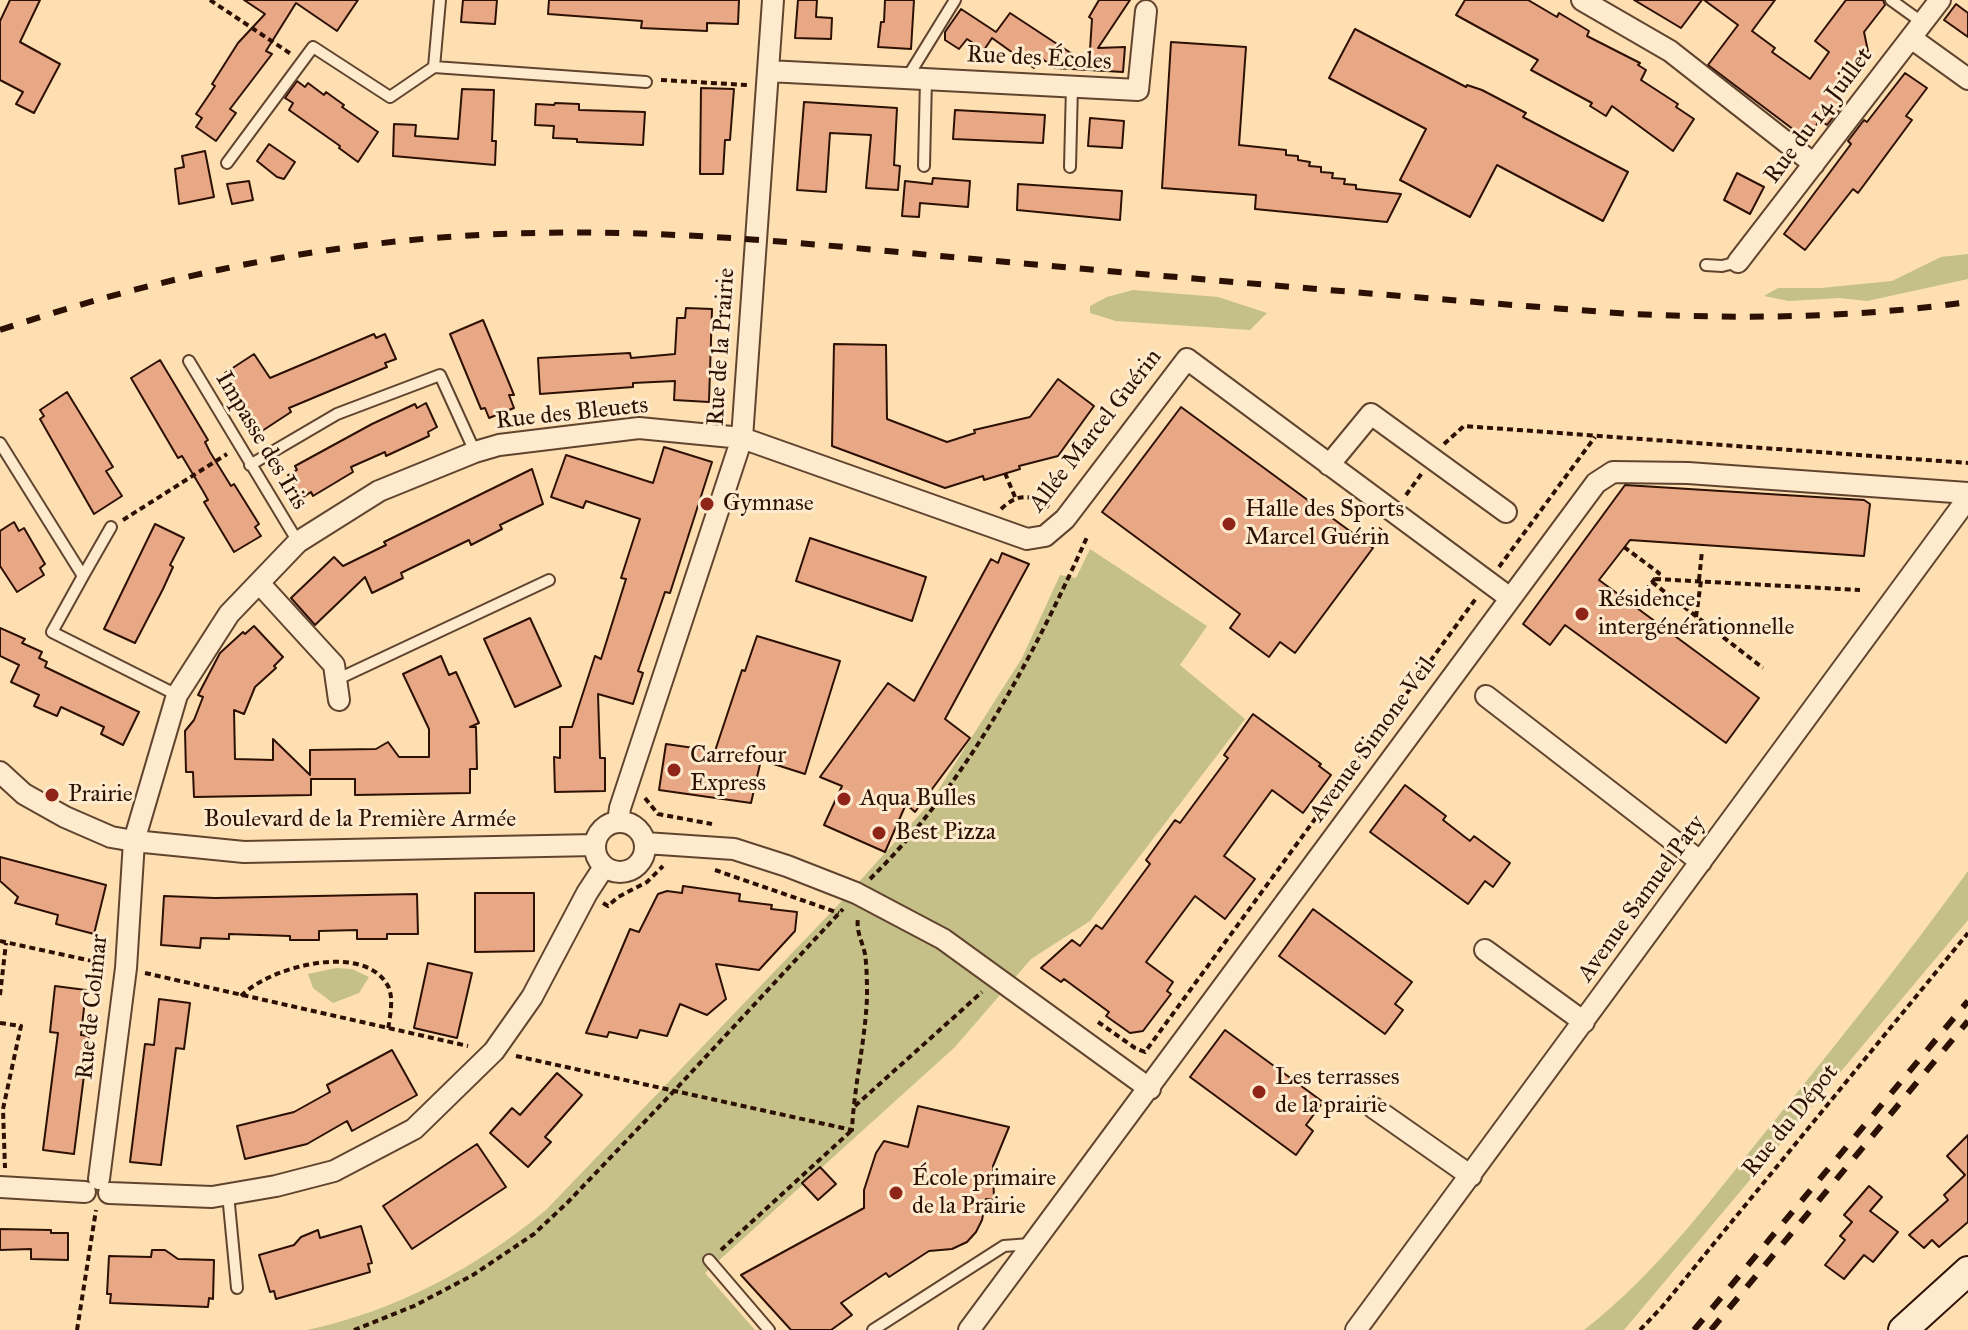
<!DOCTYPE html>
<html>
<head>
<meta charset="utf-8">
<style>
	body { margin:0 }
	canvas { display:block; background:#fddfb1 }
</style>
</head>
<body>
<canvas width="1968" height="1330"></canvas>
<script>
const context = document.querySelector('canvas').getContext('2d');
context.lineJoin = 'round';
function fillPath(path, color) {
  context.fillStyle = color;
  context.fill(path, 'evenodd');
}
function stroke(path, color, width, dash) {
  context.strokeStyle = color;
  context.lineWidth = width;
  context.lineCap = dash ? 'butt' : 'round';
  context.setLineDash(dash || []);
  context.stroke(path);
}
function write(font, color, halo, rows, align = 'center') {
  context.font = font + ' "IM FELL Great Primer",serif';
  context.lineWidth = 6;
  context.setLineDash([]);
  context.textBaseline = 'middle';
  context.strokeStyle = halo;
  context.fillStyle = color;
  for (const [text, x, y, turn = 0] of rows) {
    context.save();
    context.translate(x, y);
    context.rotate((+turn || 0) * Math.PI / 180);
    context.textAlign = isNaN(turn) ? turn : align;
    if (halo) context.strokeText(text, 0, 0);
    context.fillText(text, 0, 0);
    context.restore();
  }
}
fillPath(new Path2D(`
	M1968,254v25l-101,22 -28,-3 -50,3 -25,-5 14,-8h43l71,-7 49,-24z
	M1133,290l85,7 49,16 -17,17 -134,-9 -26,-8v-7l17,-9z
	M1090,549l117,77 -27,39 65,54 -155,202 -59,38 -76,88 -250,226 50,57h-448c89,-19 169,-62 239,-120l293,-306 91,-101 92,-145 38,-83 16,3z
	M1968,871v49l-344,410h-40c75,-58 132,-137 191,-210 66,-82 132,-164 193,-249z
	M336,968l16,1 17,8 -10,16 -26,10 -20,-15 -5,-14z`), '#c4c088');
const building = new Path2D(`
	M10,0h30l-20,42 40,22 -26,49 -18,-9 7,-12 -23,-12v-59z
	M244,0h114l-21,31 -41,-28 -30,48 6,3 -42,55 6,4 -20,28 -20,-14 6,-9 -6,-4 19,-28 -3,-2 26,-41 27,-29z
	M463,0h34l-2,24 -34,-2z
	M549,0h190l-1,24 -31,-1v8l-66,-3 1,-7 -94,-7z
	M798,0h19l-1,17 16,1 -1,21 -36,-1z
	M885,0h29l-3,49 -33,-2 3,-25h3z
	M1099,0h31l-32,48 27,-1 -2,25 -68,-4 -14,-10 -7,10 -42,-30 -8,12 -17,-11 -8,10 -14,-9v-8l16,-23 35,23 14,-19 79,52 3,-46 -3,-2z
	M1465,0h63l29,17 2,-4 30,18 -2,5 53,27 -2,2 8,5 -5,10 37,24 -2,3 18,12 -21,32 -61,-45 -6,10 -16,-10 2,-3 -61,-33 7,-10 -82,-45z
	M1634,0h68l-21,28z
	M1704,0h71l-23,31 23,17 -3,4 38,27 19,-27 -14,-11 31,-41h37l2,5 -21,27 5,24 -33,44 7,5 -16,20 -7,-5 -14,19 -98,-74 30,-40z
	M1956,4l12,9v24l-24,-17z
	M1355,29l111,58 1,-2 15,5 44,23 -3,4 105,55 -25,49 -106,-56 -27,52 -70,-37 26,-51 -97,-51z
	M1171,42l75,5 -7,98 47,5v5l12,1v4l12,2 -1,4 12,1v5l12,1 -1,5 13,1 -1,5 12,1v4l45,5 -14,28 -132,-13 1,-14 -94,-7z
	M1905,73l22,15 -21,28 6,4 -54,73 -5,-4 -48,61 -21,-16 67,-90 -3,-3 16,-21 3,2z
	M297,81l8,6 3,-4 16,12 2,-3 18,13 -2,2 36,25 -20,30 -19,-14 1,-2 -51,-36 4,-7 -8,-5z
	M701,88l33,1 -4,51h-5l-2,34h-23z
	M462,89l32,1 -2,51h4l-1,24 -102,-9 1,-32 22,1 -1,11 43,3z
	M804,102l93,6 -3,57 6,1 -2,24 -32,-2 5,-53 -41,-2 -4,59 -29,-2z
	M555,103l24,1v6l66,2 -2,33 -66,-3v-3l-24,-1 1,-12 -19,-1 1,-21 18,1z
	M955,110l90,5 -2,28 -90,-4z
	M1090,118l34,3 -2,27 -34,-2z
	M269,144l26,18 -11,17 -7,-2 -20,-16z
	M205,151l9,46 -35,7 -4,-35 9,-2 -2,-11z
	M1737,173l27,14 -14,27 -26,-14z
	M933,178l37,3 -2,26 -48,-4 -1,14 -17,-1 3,-35 27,3z
	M249,181l4,19 -21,4 -5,-20z
	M1018,184l104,7 -2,29 -103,-10z
	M686,308l26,1 -3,93 -35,-2 1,-19 -42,2v4l-93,7 -2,-36 92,-5 1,5 44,-4 2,-36h8z
	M483,320l31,75h-5l5,13 -25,10 -4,-10 -4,1 -31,-75z
	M374,334l2,4 9,-4 11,25 -11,4 2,4 -98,41 2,4 -29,19 -37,-58 29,-19 16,24z
	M834,344l52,1 1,74 60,23 28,-9 -1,-3 56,-13 28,-38 36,27 -36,50 -39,10 1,3 -36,11 -1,-4 -38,12 -113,-42z
	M160,360l48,80 -3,2 5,10 21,34 3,-2 25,40 -4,3 6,9 -27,16 -30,-50 4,-2 -5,-9 -21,-35 -4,2 -47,-80z
	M67,392l46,75 -7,4 16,25 -28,18 -54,-95 4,-3 -4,-6z
	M426,403l11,24 -9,5 1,4 -43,20 -1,-4 -34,15 2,5 -40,24 -2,-4 -9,6 -14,-23 9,-5 -2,-4 77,-42 43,-20 2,4z
	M1181,407l192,141 -78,105 -15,-11 -11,15 -39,-29 10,-14 -138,-102z
	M664,447l48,15 -42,131 -5,-1 -27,79 5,2 -10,31 -35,-10 2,64h5v33l-50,1 -1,-35 6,1v-31h12l23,-71 6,3 25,-80 -5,-1 19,-59 -54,-18 -3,7 -32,-11 15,-42 87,28z
	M532,469l11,35 -43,21 2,4 -31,16 -2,-5 -68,33 2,5 -31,15 -7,-16 -50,48 -24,-27 43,-41 9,9 43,-21 -2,-3z
	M1625,485l239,15 6,4 -6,52 -234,-16 -31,40 160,118 -33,45 -161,-118 -15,20 -27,-21z
	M14,522l5,9 5,-3 21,36 -5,4 4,7 -27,17 -17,-26v-35z
	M155,524l29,14 -14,27 3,2 -10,22 -28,54 -31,-14z
	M810,538l116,39 -14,44 -116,-40z
	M1002,553l27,11 -84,155 25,19 -55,74 -9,-8 -21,48 -61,-27 18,-39 -22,-9 68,-94 26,18 77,-142 7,4z
	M530,618l31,68 -46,21 -31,-68z
	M254,626l29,31 -9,9 2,2 -21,19 -11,27 -10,-4 1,49 38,1v-21l37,36v-25l66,-1 12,-7 11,15h30v-28l-26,-55 38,-18 8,19 7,-3 23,51 -9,4h6l1,42h-7v24l-115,2v-16h-44v16l-117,2 -1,-25h-7l-1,-41 9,-11 9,-23 -5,-2 22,-42 23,-21 2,2z
	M0,628l25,11 -3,4 20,9 -3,6 8,4 -2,5 94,45 -16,33 -22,-11 3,-7 -43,-20 -4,9 -23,-10 5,-11 -28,-13 8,-17 -19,-9z
	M757,636l83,25 -35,113 -44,-14 -10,43 -92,-13 7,-46 49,7 27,-81 3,1z
	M1253,714l68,50 -2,2 12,9 -28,38 -31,-23 -48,66 31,23 -30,40 -30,-23 -49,66 27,20 -6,9 4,3 -28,37 -13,2 -24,-17 3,-4 -45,-33 -3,3 -20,-14 31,-28 8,6 16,-21 6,4 48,-65 -4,-4 29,-40 5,3 48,-65 -4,-3z
	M1405,785l41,31 -3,4 27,21 4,-5 36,27 -17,24 -8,-6 -17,23 -98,-72z
	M0,857l106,28 -12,49 -38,-10 2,-9 -43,-12 3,-6 -18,-16z
	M683,886l57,8 -1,7 33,4 -1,4 26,3 -2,19 -36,39 -43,-6 10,35 -19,16 -27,-11 -13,32 -27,-6 -3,8 -28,-6 -2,5 -21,-4 44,-104 9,3 19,-38 9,-3 15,2z
	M475,893h59v58l-59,1z
	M417,894l1,40h-31v5h-30v-9l-38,1v9h-29v-4l-61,-2v5l-28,-1 -1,10 -39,-3 3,-49 51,2z
	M1313,909l99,73 -17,22 8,6 -18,24 -106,-78z
	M428,963l44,10 -15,65 -43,-10z
	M55,986l31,4 -5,45 8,1 -15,118 -31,-4 15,-117 -8,-1z
	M159,999l31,4 -6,46 -8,-1 -15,117 -31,-3 15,-118 9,1z
	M1225,1030l98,72 -17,23 7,6 -17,24 -106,-78z
	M392,1050l25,45 -65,36 -5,-10 -40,23 -62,15 -8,-33 57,-14 36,-20 -3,-7z
	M557,1073l25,22 -37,42 6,5 -23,25 -38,-34 22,-25 8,7z
	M918,1106l91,21 -16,39 1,34 -8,-1 -4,21 -6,12 -9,10 -15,7 -23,2 -40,26 -3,-4 -45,30 11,12 -21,15h-40l-50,-55 123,-67v-18l12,-37 8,-12 24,6z
	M1968,1135v87l-29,25 -7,-7 -8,8 -15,-13 39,-35 -4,-5 21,-20 -18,-19z
	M477,1144l29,43 -94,62 -29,-43z
	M820,1167l16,17 -18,16 -16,-17z
	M1869,1186l13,11 -12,14 28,21 -25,30 -9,-7 -20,24 -19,-14 20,-25 -5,-4 12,-14 -8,-7z
	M361,1226l11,37 -4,1 2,8 -94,27 -2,-8 -4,1 -11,-37 35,-10 7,-8 17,-7 2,8z
	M0,1229l51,1v3h17v27l-37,-1v-10l-31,1z
	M152,1250h13l13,9 36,1 -1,39 -4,-1 -1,9 -98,-4 1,-9h-4l2,-38 42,1z`);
fillPath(building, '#e8a785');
stroke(building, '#2d1004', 2);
const service = new Path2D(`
	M1891,0l32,23
	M434,67l212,15
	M907,78l48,-78
	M227,163l86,-116 77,50 44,-30 6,-67
	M924,166l2,-87
	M1070,167l2,-81
	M1706,265l16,1 16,-4
	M189,361l109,181
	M0,443l83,133 -31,56 125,63
	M250,465l87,-51 103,-39 35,77
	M83,576l28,-49
	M338,679l211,-99
	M228,1194l9,94
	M709,1260l60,70
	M873,1330l131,-84 26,-2`);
const minor = new Path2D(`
	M1582,0l88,51 144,113
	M1911,38l57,41
	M768,71l370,19 8,-79
	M1738,262l202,-262
	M1329,465l42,-51 135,98
	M259,583l75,82 5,35
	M1486,696l215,166
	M0,772l24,22 41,23 46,20 23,4 110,11 351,-7
	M618,822l2,-14 122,-370 31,-438
	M595 847a25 25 0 1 1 50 0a25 25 0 1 1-50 0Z
	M645,843l89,6 53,17 69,27 87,46 207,150
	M1485,950l99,72
	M1374,1108l97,68
	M99,1179l27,-211 8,-127 43,-146 52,-81 69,-72 81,-51 96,-39 24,-7 140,-17 103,10 285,101 18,-3 20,-17 122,-160 323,239
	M0,1187l85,5
	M109,1193l103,4 64,-11 58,-15 80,-42 80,-78 38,-54 55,-104 17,-26
	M969,1330l627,-847 17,-11 75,1 280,20
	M1356,1330l612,-832`);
const secondary = new Path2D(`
	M1903,1330l65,-59`);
stroke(service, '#61442f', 14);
stroke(minor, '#61442f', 24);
stroke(secondary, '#2d1004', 32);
stroke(new Path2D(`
	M210,0l81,54
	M661,80l86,5
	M1444,444l20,-18 504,37
	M1005,473l10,24
	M1406,495l16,-22
	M1001,509c17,-16 29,-15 48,-2
	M123,520l104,-66
	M1368,545l13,-17
	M1624,547l35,26 -21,28
	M1499,567l96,-130
	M1655,579l205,11
	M1699,580l3,-29
	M1652,582l111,86
	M1696,617l5,-36
	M645,798l13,16 54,10
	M715,870l124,43
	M870,879c97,-95 163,-222 218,-344
	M603,903l5,3 10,-9 29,-15 16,-16
	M0,941l106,23
	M145,973l323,73
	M0,995l6,-52
	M241,996c28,-29 123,-55 147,-10 6,12 2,30 0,44
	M1098,1022l37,26 10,4 332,-455
	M0,1023l21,3 -18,83 2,59
	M516,1056l336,74c2,-44 13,-87 15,-132 0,-13 0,-30 -2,-44 -3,-14 -9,-22 -7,-36
	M855,1106l127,-114
	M721,1250l131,-120
	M77,1330l19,-120
	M354,1330l60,-24 59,-31 61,-41 34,-32 106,-111 169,-182
	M1640,1330l22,-23 306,-374`), '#2d1004', 4, [6, 4]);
stroke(service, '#feeacc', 10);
stroke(minor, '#feeacc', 20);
stroke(secondary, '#feeacc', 28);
stroke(new Path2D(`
	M0,330c173,-58 352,-94 535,-97 165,-4 330,17 494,31 201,18 401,35 602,50 113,5 225,4 337,-12
	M1694,1330l274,-329
	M1711,1330l257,-309`), '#2d1004', 6, [14, 14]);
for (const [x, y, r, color] of [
	[707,504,8,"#8f2418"],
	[1229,524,8,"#8f2418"],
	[1582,614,8,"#8f2418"],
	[674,770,8,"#8f2418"],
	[52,795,8,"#8f2418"],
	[844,799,8,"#8f2418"],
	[879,833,8,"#8f2418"],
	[1259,1092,8,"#8f2418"],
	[896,1193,8,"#8f2418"]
]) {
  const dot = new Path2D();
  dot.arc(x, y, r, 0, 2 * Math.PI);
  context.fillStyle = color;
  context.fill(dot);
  stroke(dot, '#feeacc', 3);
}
write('24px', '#2d1004', '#feeacc', [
	["Rue des Écoles",1039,59,3],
	["Rue du 14 Juillet",1819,116,-53],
	["Rue de la Prairie",722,347,-86],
	["Rue des Bleuets",572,414,-6],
	["Allée Marcel Guérin",1096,431,-52],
	["Impasse des Iris",261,441,59],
	["Avenue Simone Veil",1373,740,-54],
	["Boulevard de la Première Armée",360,820],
	["Avenue Samuel Paty",1642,899,-54],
	["Rue de Colmar",93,1007,-84],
	["Rue du Dépot",1791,1121,-51]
]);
write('24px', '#2d1004', '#feeacc', [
	["Gymnase",723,504],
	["Halle des Sports",1245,510],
	["Marcel Guérin",1245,538],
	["Résidence",1598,600],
	["intergénérationnelle",1598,628],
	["Carrefour",690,756],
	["Express",690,784],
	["Prairie",68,795],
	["Aqua Bulles",860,799],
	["Best Pizza",895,833],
	["Les terrasses",1275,1078],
	["de la prairie",1275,1106],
	["École primaire",912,1179],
	["de la Prairie",912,1207]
], 'left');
</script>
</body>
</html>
